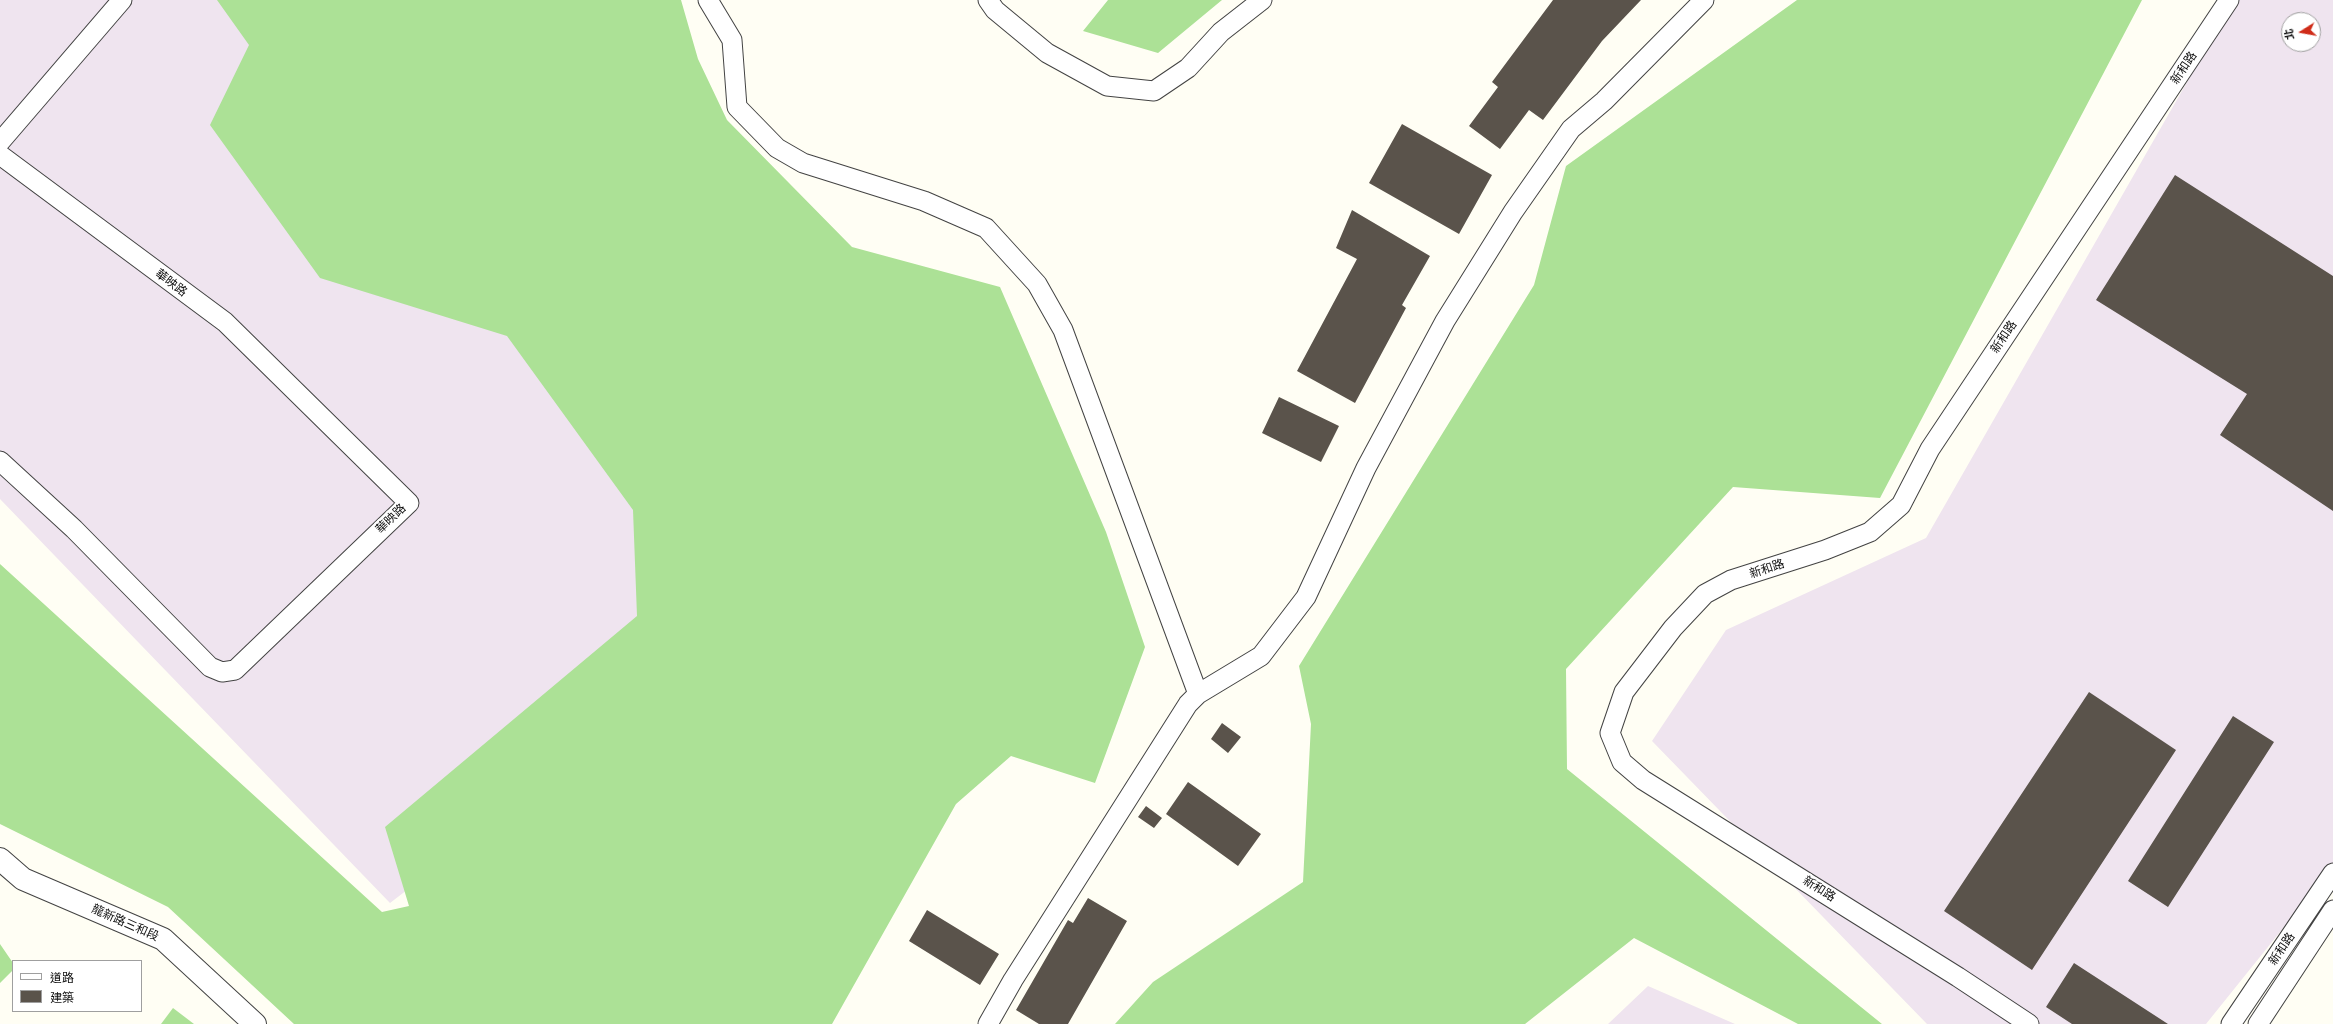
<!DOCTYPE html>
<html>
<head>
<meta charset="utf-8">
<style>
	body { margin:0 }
	#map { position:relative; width:2333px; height:1024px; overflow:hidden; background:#fffef4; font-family:"Roboto Serif","Noto Sans TC",serif }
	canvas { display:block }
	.legend { position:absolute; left:12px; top:960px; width:130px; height:52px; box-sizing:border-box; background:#fff; border:1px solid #9f9f9f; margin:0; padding:5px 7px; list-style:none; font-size:12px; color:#101010 }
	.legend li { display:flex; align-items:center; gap:8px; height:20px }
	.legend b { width:20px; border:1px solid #9f9f9f }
	.north { position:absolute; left:2281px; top:12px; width:40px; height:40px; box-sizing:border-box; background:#fff; border:1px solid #9f9f9f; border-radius:50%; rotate:259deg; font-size:11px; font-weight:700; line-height:16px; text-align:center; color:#101010 }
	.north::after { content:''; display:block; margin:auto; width:14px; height:18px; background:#cf2c19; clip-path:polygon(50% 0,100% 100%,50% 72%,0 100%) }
</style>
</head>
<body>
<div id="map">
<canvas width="2333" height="1024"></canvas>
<ul class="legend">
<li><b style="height:5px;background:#fff"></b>道路</li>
<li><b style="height:11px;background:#5a534b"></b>建築</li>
</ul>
<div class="north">北</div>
</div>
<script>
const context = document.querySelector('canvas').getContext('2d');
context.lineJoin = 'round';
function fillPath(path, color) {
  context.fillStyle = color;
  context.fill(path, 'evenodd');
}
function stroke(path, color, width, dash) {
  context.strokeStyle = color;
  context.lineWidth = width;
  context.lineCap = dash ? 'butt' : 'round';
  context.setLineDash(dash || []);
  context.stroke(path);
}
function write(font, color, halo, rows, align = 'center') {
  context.font = font + ' "Roboto Serif","Noto Sans TC",serif';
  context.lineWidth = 4;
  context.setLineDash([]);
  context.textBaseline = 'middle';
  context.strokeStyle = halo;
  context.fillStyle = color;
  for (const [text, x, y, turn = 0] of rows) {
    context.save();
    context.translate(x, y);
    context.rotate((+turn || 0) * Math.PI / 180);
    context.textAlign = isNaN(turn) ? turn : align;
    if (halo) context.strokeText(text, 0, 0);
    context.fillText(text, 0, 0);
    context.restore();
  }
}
fillPath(new Path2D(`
	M0,0h563l-60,287 270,322 -383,294 -390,-404z
	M2234,0h99v866l-127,158h-279l-275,-283 74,-111 200,-92zM2289,20h24v24h-24z
	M1648,986l87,38h-127z`), '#efe4ef');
fillPath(new Path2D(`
	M217,0h464l17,59 29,61 125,127 148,40 106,245 39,115 -50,136 -84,-27 -55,48 -124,220h-538l-126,-117 -168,-83v-260l382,348 27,-6 -24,-79 252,-211 -4,-106 -126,-174 -187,-58 -110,-153 39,-80z
	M1108,0h114l-64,53 -75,-22z
	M1797,0h345l-262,498 -147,-11 -167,182 1,100 315,255h-84l-164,-86 -109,86h-410l38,-42 150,-100 8,-158 -12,-58 235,-381 32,-119z
	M0,944l13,19v7l-13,13z
	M173,1008l21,16h-33z`), '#ace196');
fillPath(new Path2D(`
	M1553,0h88l-39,41 -59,79 -14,-10 -29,39 -31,-23 29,-39 -6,-5z
	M1402,124l90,51 -33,59 -90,-51z
	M2175,175l158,101v235l-113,-76 27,-41 -151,-94z
	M1352,210l78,46 -28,49 4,3 -51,95 -58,-32 60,-112 -21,-11z
	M1279,397l60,29 -18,36 -59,-29z
	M2089,692l87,58 -144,220 -88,-59z
	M2233,716l41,26 -106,165 -40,-26z
	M1222,723l19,14 -13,16 -17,-14z
	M1188,782l73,52 -23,32 -72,-52z
	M1146,806l16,12 -8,10 -16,-11z
	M1088,898l39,23 -59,103h-29l-23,-14 52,-90 5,3z
	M927,910l72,44 -19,31 -71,-44z
	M2074,963l94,61h-96l-26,-17z`), '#5a534b');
const minor = new Path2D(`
	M708,0l24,40 5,67 40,41 26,15 121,38 62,27 51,56 26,46 135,364
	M988,0l7,10 52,43 60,33 47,5 34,-23 33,-36 41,-32
	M0,142l122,-142
	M0,155l225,167 184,181 -174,167 -13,2 -12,-5 -136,-138 -74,-68
	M988,1024l25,-44 175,-276 10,-10 63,-38 45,-59 60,-129 79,-147 68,-109 58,-83 33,-28 100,-101
	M2029,1024l-71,-47 -315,-197 -21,-18 -12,-29 14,-41 49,-64 32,-34 26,-14 94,-30 45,-18 31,-27 29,-56 299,-449
	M2231,1024l102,-151
	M2258,1024l75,-114`);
const tertiary = new Path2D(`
	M0,859l23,20 140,60 92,85`);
stroke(minor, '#434343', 21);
stroke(tertiary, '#434343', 24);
stroke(minor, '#fff', 19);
stroke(tertiary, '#fff', 22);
write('12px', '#101010', '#fff', [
	["新和路",2184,68,-56],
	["華映路",171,283,37],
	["新和路",2004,337,-56],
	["華映路",391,519,-44],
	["新和路",1767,569,-18],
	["新和路",1819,889,32],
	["龍新路三和段",125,923,24],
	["新和路",2282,949,-56]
]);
</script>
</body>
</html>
